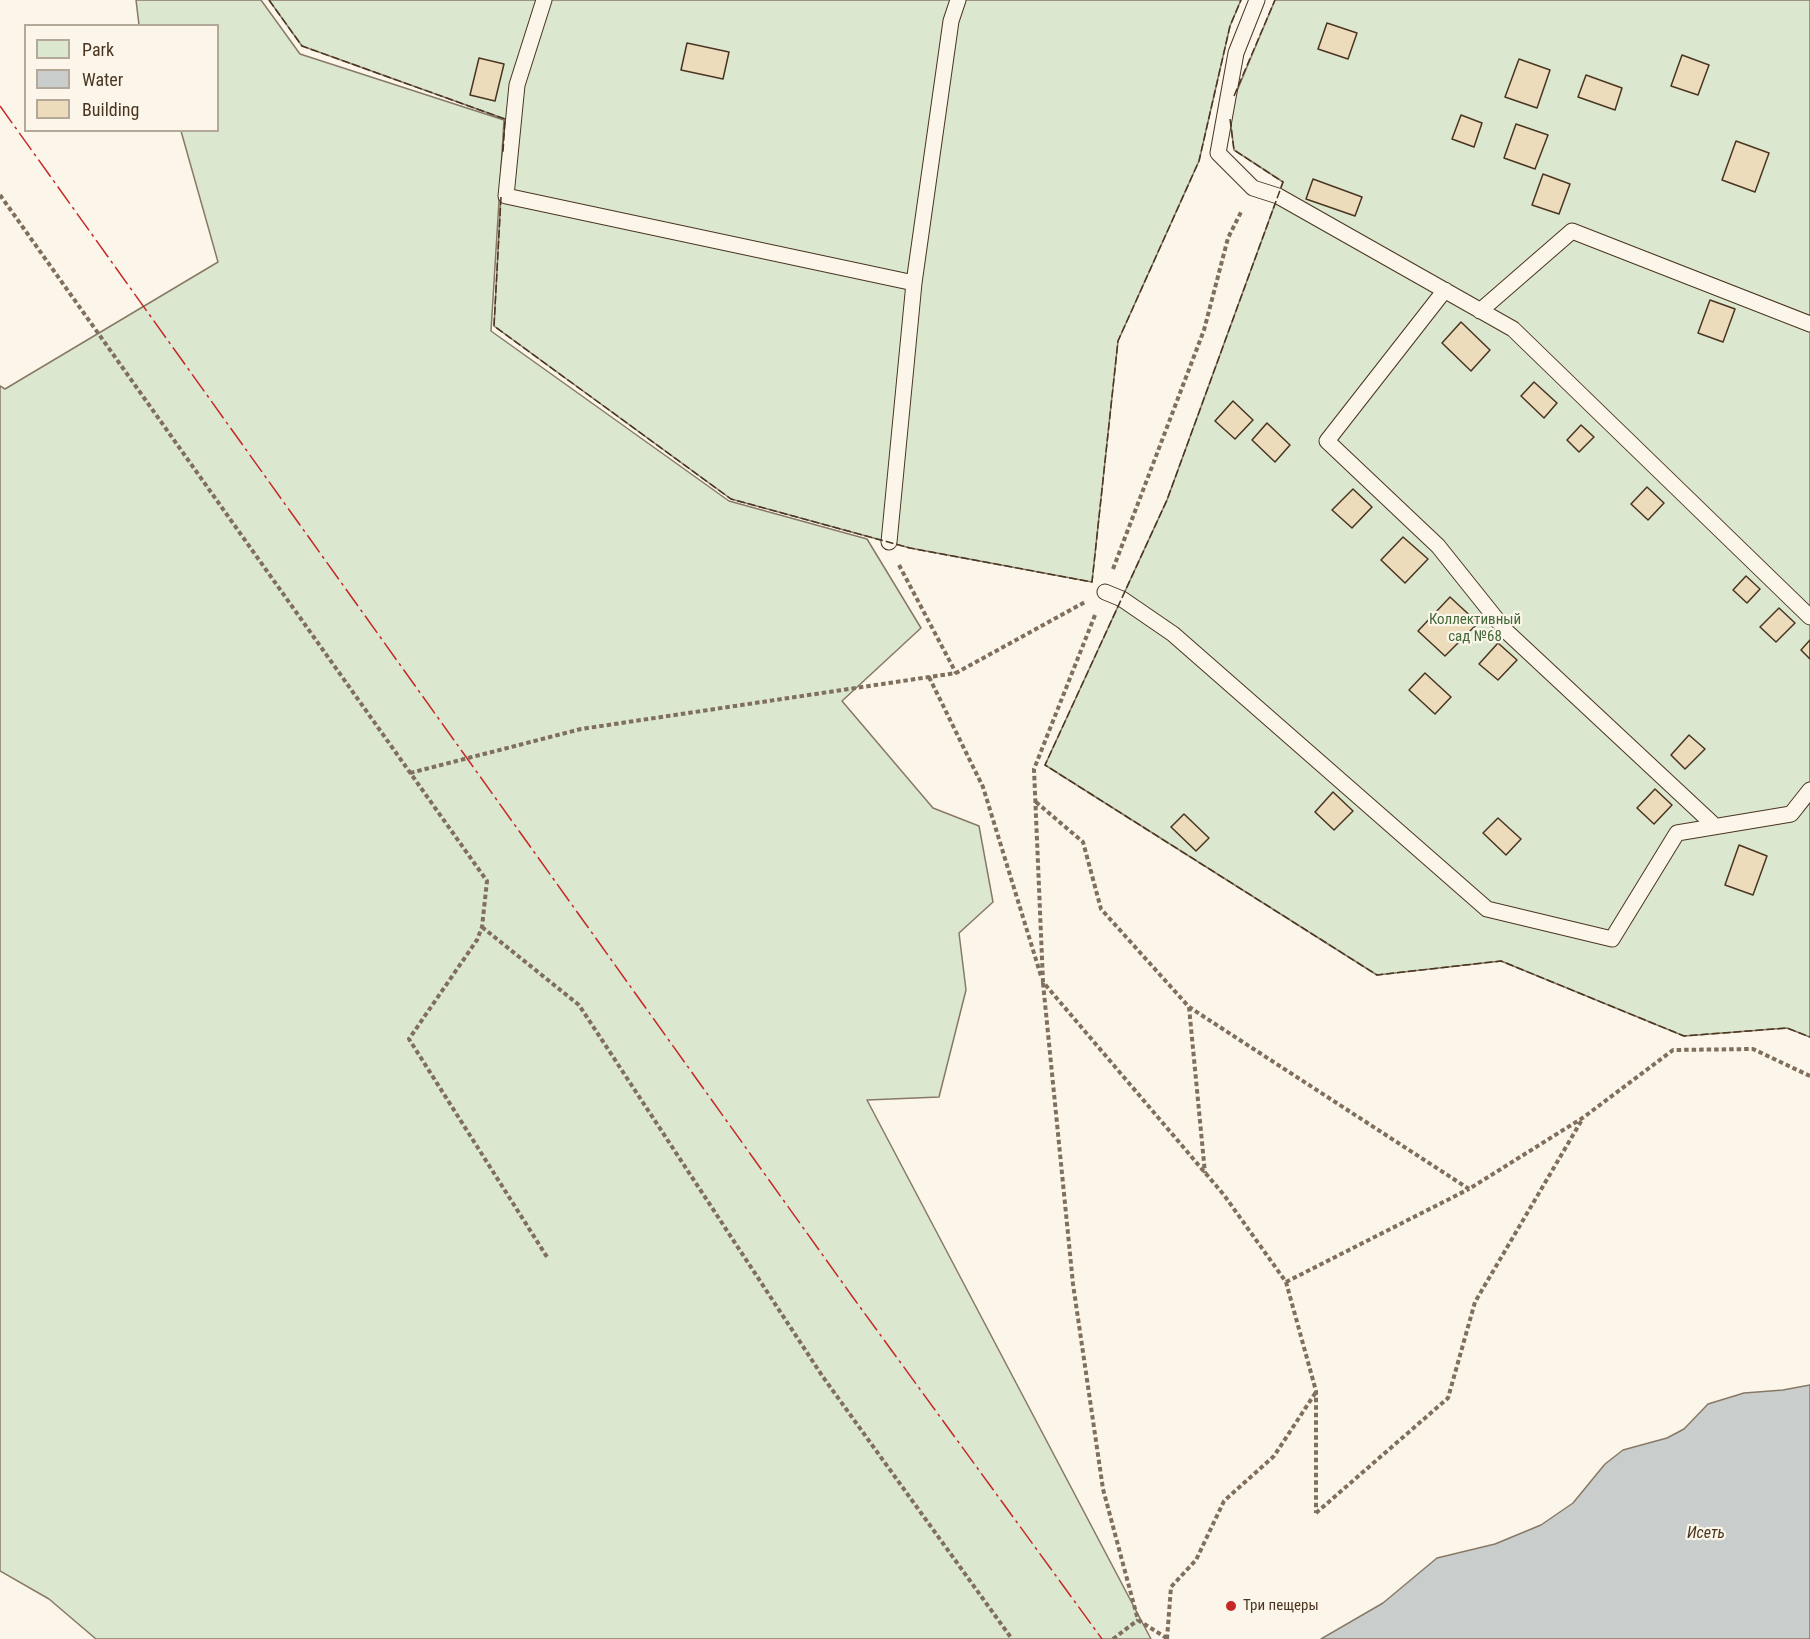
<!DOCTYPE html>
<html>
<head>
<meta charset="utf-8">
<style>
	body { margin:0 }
	#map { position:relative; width:1810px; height:1639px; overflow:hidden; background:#fbf6e9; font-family:"Roboto Condensed",sans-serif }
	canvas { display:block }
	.legend { position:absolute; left:24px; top:24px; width:195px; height:108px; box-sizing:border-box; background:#fbf6e9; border:2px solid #b4a999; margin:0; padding:8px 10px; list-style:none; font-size:18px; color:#4a3520 }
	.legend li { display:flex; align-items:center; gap:12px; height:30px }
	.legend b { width:30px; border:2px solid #b4a999 }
</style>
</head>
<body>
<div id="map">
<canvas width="1810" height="1639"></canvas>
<ul class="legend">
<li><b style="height:16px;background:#dce7d0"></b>Park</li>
<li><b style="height:16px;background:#c9cecd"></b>Water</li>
<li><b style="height:16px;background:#ecdcbc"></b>Building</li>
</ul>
</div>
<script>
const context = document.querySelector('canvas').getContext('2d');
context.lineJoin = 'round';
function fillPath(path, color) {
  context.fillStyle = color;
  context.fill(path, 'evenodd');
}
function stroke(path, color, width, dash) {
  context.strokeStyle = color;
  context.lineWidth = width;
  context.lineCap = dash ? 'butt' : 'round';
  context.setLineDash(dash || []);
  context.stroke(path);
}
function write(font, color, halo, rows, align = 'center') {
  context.font = font + ' "Roboto Condensed",sans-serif';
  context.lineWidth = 4.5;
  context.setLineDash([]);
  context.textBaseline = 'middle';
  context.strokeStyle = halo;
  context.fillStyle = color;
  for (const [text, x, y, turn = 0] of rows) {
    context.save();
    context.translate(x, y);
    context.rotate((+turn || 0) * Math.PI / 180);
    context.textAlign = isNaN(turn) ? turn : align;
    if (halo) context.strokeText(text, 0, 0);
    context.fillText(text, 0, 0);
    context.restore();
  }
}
const green = new Path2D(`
	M136,0h125l39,54 204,66 -13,211 238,170 138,38 54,89 -79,73 91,107 46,18 14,76 -34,31 7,57 -27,107 -72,3 284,539h-1055l-47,-40 -49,-28v-1185l5,3 213,-127 -37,-131 37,-1v-104l-79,-1z
	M269,0h972l-11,26 -31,135 -81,180 -26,241 -182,-34 -179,-49 -237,-173 11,-207 -203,-73z
	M1275,0h535v1037l-23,-9 -103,8 -183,-75 -124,14 -332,-210 122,-265 116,-318 -49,-32 -5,-40z`);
fillPath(green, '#dce7d0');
stroke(green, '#887966', 1.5);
const water = new Path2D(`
	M1810,1385v254h-489l62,-36 54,-45 58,-14 46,-19 32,-22 32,-39 18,-14 44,-12 17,-9 24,-25 36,-11 39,-3z`);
fillPath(water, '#c9cecd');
stroke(water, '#887966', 1.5);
const building = new Path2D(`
	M1327,23l30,10 -9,26 -30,-10z
	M687,43l42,9 -6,27 -42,-9z
	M1682,55l27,10 -11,30 -27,-9z
	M479,58l25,6 -9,37 -25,-6z
	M1519,59l31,11 -13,38 -32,-11z
	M1586,75l36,13 -7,22 -37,-13z
	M1461,115l21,8 -8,24 -22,-8z
	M1516,124l32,11 -13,34 -31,-11z
	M1736,141l33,12 -14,39 -33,-12z
	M1543,174l27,10 -11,30 -27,-9z
	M1313,179l49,18 -7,19 -49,-17z
	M1710,300l25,9 -12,33 -25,-9z
	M1461,322l29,28 -19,21 -29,-28z
	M1534,382l23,21 -13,15 -23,-22z
	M1233,401l20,19 -18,19 -20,-18z
	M1267,423l23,22 -15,17 -23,-22z
	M1581,425l13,12 -15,15 -12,-12z
	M1647,487l17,16 -16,17 -17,-16z
	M1353,489l19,18 -20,21 -20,-18z
	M1403,537l25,22 -23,24 -24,-23z
	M1746,576l14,13 -13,14 -14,-13z
	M1450,597l28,26 -33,33 -27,-25z
	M1779,608l16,15 -19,19 -16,-15z
	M1810,640v19l-9,-9z
	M1498,643l19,17 -19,20 -19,-16z
	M1425,673l26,24 -16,17 -26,-24z
	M1689,735l16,14 -20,20 -14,-14z
	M1655,789l17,16 -18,19 -17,-16z
	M1333,792l20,19 -19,19 -19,-18z
	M1184,814l25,24 -13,13 -25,-24z
	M1498,818l23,21 -15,16 -23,-22z
	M1739,845l28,11 -14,39 -28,-10z`);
fillPath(building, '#ecdcbc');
stroke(building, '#4a3520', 1.5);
const lane = new Path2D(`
	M544,0l-27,85 -11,111 408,87
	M1257,0l-21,53 -18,100 35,35 25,8 235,133 297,288
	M1445,290l-118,151 111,105 68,85 209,195
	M1480,311l92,-80 238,93
	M889,542l25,-259 37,-262 7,-21
	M1105,592l17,7 51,35 314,275 125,30 65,-106 114,-19 19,-24`);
stroke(lane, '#4a3520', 17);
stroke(new Path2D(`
	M0,195l487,686 -5,46 -5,13 -68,99 138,218
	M899,565l57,108
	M1113,569l91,-239 24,-92 14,-28
	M1095,615l-61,154 9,213 181,213 62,87 30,109v122
	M929,677l54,110 58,189
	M410,773l171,-44 375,-56 129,-71
	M1036,802l47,40 18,67 88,98 280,182 115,-72 89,-67 80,-1 57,27
	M482,927l97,78 244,372 189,262
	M1043,983l30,301 30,205 35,131 30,19
	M1189,1007l16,166
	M1286,1282l183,-93
	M1316,1513l132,-115 27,-96 108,-184
	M1113,1639l25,-19
	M1167,1639l4,-52 25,-27 28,-59 50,-45 42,-64`), '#7f6f5c', 4, [4.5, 3]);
stroke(lane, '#fbf6e9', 15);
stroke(new Path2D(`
	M269,0l33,46 203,73 -2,33
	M1234,96l41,-96
	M1230,119l4,31 49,32 -116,318 -122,265 332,210 124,-14 183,75 103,-8 23,9
	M501,197l-7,129 237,173 179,49 182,34 26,-241 81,-180 31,-135 11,-26`), '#4a3520', 1.5, [8, 3]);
stroke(new Path2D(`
	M0,106l852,1190 250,343`), '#c62828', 1.5, [21, 4.5, 3, 4.5]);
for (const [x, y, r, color] of [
	[1231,1606,6,"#c62828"]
]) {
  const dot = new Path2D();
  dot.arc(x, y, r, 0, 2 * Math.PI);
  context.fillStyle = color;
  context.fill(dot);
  stroke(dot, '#fbf6e9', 2);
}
write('15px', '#436837', '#fbf6e9', [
	["Коллективный",1475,620],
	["сад №68",1475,637]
]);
write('15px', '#4a3520', '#fbf6e9', [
	["Три пещеры",1243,1606]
], 'left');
write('italic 16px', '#4a3520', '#fbf6e9', [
	["Исеть",1706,1534]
]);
</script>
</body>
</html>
